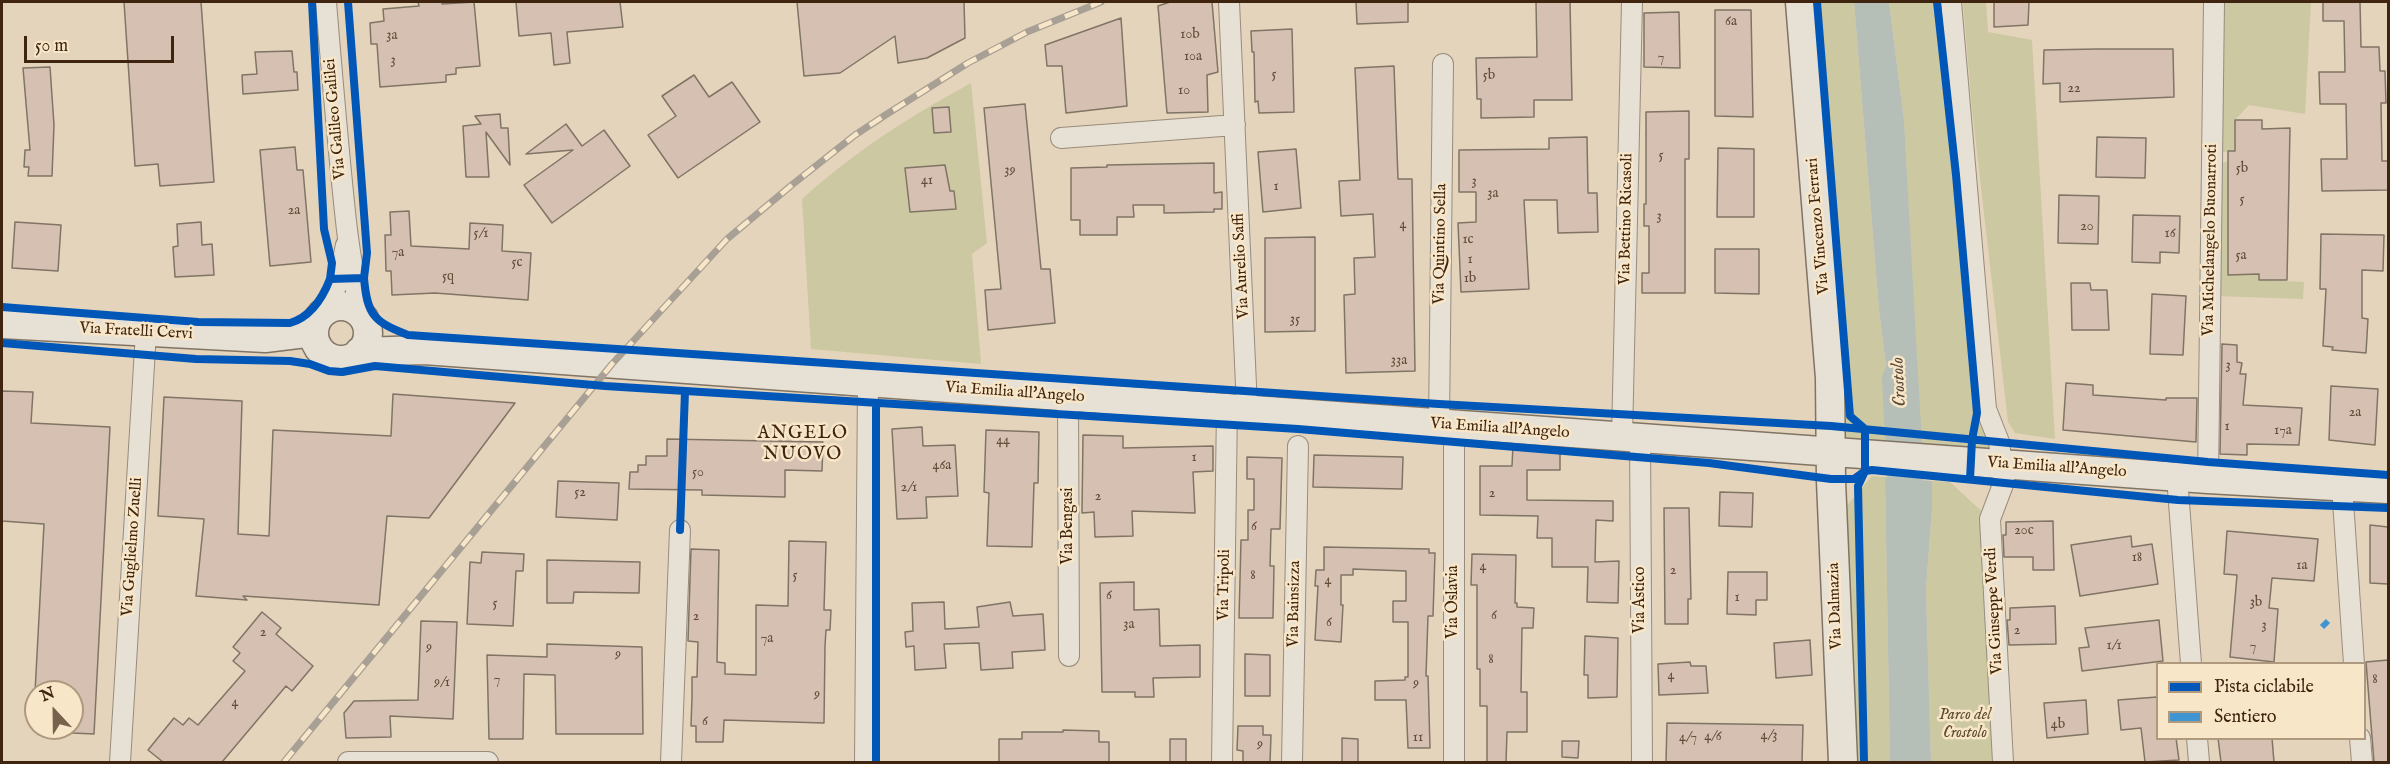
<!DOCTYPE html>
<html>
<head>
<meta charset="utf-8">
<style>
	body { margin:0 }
	#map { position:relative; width:2390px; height:764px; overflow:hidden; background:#e4d4bb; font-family:"IM FELL English",serif }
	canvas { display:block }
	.frame { position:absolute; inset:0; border:3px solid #3f240f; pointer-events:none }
	.legend { position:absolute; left:2156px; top:662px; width:210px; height:78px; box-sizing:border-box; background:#f8e6c8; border:2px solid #ae987e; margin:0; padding:8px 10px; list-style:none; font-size:18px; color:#3f240f }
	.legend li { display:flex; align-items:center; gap:12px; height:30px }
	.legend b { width:30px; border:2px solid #ae987e }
	.north { position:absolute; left:24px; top:680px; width:60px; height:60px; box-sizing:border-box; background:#f8e6c8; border:2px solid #ae987e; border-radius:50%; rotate:338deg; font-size:16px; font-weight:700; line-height:24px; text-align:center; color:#3f240f }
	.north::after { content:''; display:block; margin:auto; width:21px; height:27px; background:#79624b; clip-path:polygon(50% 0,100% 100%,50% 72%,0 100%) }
	.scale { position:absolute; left:24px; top:36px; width:150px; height:27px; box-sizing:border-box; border:3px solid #3f240f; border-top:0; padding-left:8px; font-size:18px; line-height:21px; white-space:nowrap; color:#3f240f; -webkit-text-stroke:4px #f8e6c8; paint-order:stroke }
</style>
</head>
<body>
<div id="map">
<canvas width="2390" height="764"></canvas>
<div class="frame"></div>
<ul class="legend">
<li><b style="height:8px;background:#0057b8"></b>Pista ciclabile</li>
<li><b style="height:8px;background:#3f95d2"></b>Sentiero</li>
</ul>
<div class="north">N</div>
<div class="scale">50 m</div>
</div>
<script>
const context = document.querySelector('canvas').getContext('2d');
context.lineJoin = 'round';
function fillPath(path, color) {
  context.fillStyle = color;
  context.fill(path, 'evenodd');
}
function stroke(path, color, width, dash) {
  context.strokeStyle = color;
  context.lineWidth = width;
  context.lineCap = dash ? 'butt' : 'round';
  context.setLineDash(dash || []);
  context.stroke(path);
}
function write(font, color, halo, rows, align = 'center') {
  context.font = font + ' "IM FELL English",serif';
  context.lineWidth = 5;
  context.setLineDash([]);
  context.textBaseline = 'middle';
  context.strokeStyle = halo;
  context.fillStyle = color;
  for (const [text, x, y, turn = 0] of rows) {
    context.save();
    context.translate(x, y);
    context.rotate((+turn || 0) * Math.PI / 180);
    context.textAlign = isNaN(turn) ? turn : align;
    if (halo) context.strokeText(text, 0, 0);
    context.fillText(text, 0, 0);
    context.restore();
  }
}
fillPath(new Path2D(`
	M1800,2h54l25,308 15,117 26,3 -16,-310 -15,-118h64l49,461 -171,-13z
	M1963,2h23l2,30 44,8 23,399 -40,-6 -7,-11 -36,-313z
	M2218,2h93l-6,112 -56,-9 -14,15v31l-13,1v10h6v113l31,-1 1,6 44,2 -1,17 -87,-3z
	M971,83l16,160 -15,11 9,110 -170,-15 -9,-150c53,-48 107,-82 169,-116z
	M1872,476l13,1 5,285h-35l-10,-254z
	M1932,481l18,1 40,37 13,243h-72l-5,-172 6,-82z`), '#ccc8a1');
fillPath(new Path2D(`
	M1854,2h35l15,118 17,310 -27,-2 -15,-118z
	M1885,477l47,4v27l-6,82 5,172h-41z`), '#b6bfb7');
stroke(new Path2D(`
	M1900,379l8,149`), '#b6bfb7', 36);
const building = new Path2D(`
	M124,2h77l13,180 -54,4 -2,-22 -23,2z
	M418,2h24v2l32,-2 6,64 -24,2v6l-10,1v7l-66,5 -3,-43h-6l-1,-21 14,-2 -1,-12 36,-3z
	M516,2h104l3,25 -56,5 3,31 -16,2 -3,-32 -32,3z
	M797,2h167l1,36 -38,20 -29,5 -3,-27 -55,37 -36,3z
	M1170,2h42l6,70 -11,3 1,37 -41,1 -9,-107z
	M1356,2h52v20l-51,2z
	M1536,2h34l2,98h-38v17l-53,1v-19h-4l-1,-41 61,-1z
	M1994,2h35l-1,23 -34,2z
	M2323,2h37l1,45h18l1,24h5l1,32h-5l1,58h6v29l-66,1 -1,-32h26l-1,-55h-26l-1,-32h26l-1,-51h-21z
	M1715,10h36l2,107 -38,-1z
	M1679,12l1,56 -36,-1v-54z
	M1121,18l6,88 -61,7 -4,-47h-15l-2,-21z
	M1292,29l2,83 -35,1 -1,-12 -3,1 -1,-50h-2l-1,-21z
	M2097,49h76l1,48 -114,5v-19l-17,1 1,-34z
	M292,51l2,21h3l1,18 -55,4 -1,-19 15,-1 -2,-22z
	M1394,66l4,113h14l3,192 -69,2 -2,-78 11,-1 -1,-36 21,-1 -2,-43 -32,2 -2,-35 21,-1 -5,-112z
	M50,67l4,58 -2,51h-24l1,-9h-5l1,-17h5l-7,-82z
	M694,75l15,22 23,-15 28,40 -82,56 -30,-43 28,-19 -14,-20z
	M1025,104l16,165h9l5,54 -67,7 -3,-40 16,-1 -17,-181z
	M949,107l2,25 -17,1 -2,-25z
	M1689,111v48h-4v134h-43v-20h7v-47h-5v-22h2v-92z
	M500,114l1,14h7l2,37 -24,-33 3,45h-23l-3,-51 18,-2 -6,-8z
	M2235,120h27v9l28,-1 -3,152h-28v-6l-31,1v-124h7z
	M566,124l16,22 22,-16 26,36 -78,57 -28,-38 49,-35 -47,4z
	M1587,137l1,56h9l1,39 -40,1 -1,-33h-33l5,89 -68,3 -3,-69 18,-1v-30h-17v-42l90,-1v-11z
	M2097,137l49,1 -1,40 -49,-1z
	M295,147l2,23h6l8,92 -41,4 -10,-116z
	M1718,148l36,1v68h-37z
	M1296,149l5,59 -38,4 -5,-60z
	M1214,163v30l8,-1v17h-8v3l-50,1v-8h-31l1,12h-17v18h-37v-15h-9v-52l36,-1v-2z
	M945,165l5,26h4l2,18 -46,3 -5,-44z
	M2059,195l40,1 -1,48 -40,-1z
	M409,211l2,35 58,3 1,-26 33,2 -1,26 29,2 -3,47 -93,-7 -43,2 -1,-24h-5l-1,-36h6l-1,-23z
	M2133,215l47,1 -1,37 -19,-1v11l-28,-1z
	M15,222l46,3 -3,46 -46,-3z
	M201,222l1,23 10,-1 2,31 -39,2 -2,-30 5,-1 -1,-22z
	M2321,234l63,1 -1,36 -21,-1v48l6,1 -2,34 -34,-3 1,-3 -10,-1 3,-57h-6z
	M1315,237v94l-50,1v-94z
	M1715,249h44v45l-44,-1z
	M2071,283h19l1,7h16l2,40h-37z
	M2152,294l34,2 -3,59 -33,-1z
	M2222,344l15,1v17l5,1 -2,11h6l-3,31 59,3 -3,37 -52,-1v11l-27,-1z
	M2066,383l27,2v10l73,5v-2h31l-1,44 -133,-12z
	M2331,386l47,3 -3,56 -46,-5z
	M2,391l31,1 -2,31 79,4 -16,307 -22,-1v-41h-37l9,-168 -42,-3z
	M393,394l122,9 -86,115 -42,-2 -8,89 -136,-9 4,4 -51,-4 8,-77 -46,-3 6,-119 78,4 -4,133 31,2 4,-106 118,6z
	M922,427l1,19 32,-1 3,51 -32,1 1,21 -30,1 -5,-90z
	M986,430l53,2 -1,51h-4l-2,64 -45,-1 2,-53 -5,-1z
	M1083,435l40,1v12l90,-2v25l-20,1 2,41 -63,-2 1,25 -38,1 -1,-25 -12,1z
	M667,439l156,3 -1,29 -37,-1v27l-83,-2v-5l-73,-1 1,-17h8v-7h8v-9h21z
	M1513,445l14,1v4l33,1v19h-33v30l86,1v20l-17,-1 -1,42 24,-1 -1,42 -31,-1 1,-35h-36v-29h-15l1,-22 -58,-1v-49h32z
	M1314,455l89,2 -1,32 -89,-2z
	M1247,457l35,1 -2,71h-9l-1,37h4l-1,52h-34l2,-78h7v-30h6v-31h-7z
	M558,481l61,2 -2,37 -61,-3z
	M1720,492l33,1 -1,34 -33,-1z
	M1664,508h25l2,91h-3v25h-23z
	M2053,521l1,49h-21v-13h-29l-1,-22h3v-13z
	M2370,525l18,2v57l-18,-1z
	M2227,531l91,8 -4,42 -42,-3 -3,30 9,1 -4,53 -44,-5 7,-82 -13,-1z
	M2131,536l1,11 20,-3 6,40 -78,12 -9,-51z
	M789,541l37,1 -2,68h7l-1,20h-4l-1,16 -1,77 -100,-3 -1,22h-27v-16h-5l1,-29v-20h5l1,-35 -10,-1 3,-92 28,1 -2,112 8,1v11l31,1v-70l32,1z
	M1324,547l105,2v4h6l-2,63h-5l-2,60h2l2,72h-22l-2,-48h-31v-19l30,-1v-3h3v-55h-15v-21h13v-30l-53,-2v6h-12v30h2l-2,37 -26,-2 3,-54h-3l1,-16h8z
	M482,552l42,2 -1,17h-7l-3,55 -46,-2 3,-62 11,1z
	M1472,554l44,1 -1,48h2v4l17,1 -1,20h-11l-1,64h6v40h-20l-1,30h-19v-56h-7v-37h-3v-84h-6z
	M547,560l93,2 -1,31 -65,-1 -1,11h-26z
	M1728,572h39v28h-11v15l-29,-1z
	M1134,582v28l25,-1 1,37 40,-1v32l-47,1 1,19h-19v-5h-33l-2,-109z
	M944,602l1,27 34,-2 -2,-20 33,-5 3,14 30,-2 2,36 -33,2 1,16 -32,2 -2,-27 -35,1 2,24 -31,2 -1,-24 -8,1 -1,-15 8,-1 -1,-28z
	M2055,606l1,38 -47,1 -2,-25h3v-12z
	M262,612l19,16 -5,6 37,32 -21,25 -6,-5 -64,76h-59l-15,-12 26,-32 9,7 6,-7 9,7 47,-54 -12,-10 7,-8 -7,-6z
	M2159,620l4,41 -81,10 -3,-23 10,-1 -4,-19z
	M421,621l36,1 -4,97 -63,-3 1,21 -45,1 -2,-25 10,-12 64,-1z
	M1585,636l33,2 -1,59 -29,1v-23h-4z
	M1810,640l2,35 -36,3 -2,-35z
	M547,644l95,3 1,87h-87l-1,-59 -31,-1 -1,65h-34l-2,-84 60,2z
	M1245,654l25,1v41h-25z
	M2388,660v102h-14l-8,-100z
	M1690,662l1,4h15l2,27 -49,2 -1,-31z
	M2157,697v41h19l3,22 -34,2 -4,-34 -20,2 -3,-30z
	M2086,700l2,34 -41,4 -3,-35z
	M1667,723l136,2 -1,37h-136z
	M1238,726h25v9h8l-1,27h-27v-11l-6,-1z
	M1063,730l36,1v11h10v20h-110v-23h23v-7h41z
	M1342,738l16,1v23h-16z
	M2218,738h54l2,24h-53z
	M1170,739h16v23h-16z
	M1562,741h17l-1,17 -16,-1z`);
fillPath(building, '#d5c0b2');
stroke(building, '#807465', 1.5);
const street = new Path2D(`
	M326,2c6,73 12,146 20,219 3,31 10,60 12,91
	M1229,2l18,406
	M1951,2l35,407 13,33 5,40 -14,37 13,243
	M1061,138l174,-13
	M326,311l13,-32 7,-34
	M1068,396l1,260
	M1439,424l4,-360
	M1622,437l10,-435
	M1640,438l2,324
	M2177,476l14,188
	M2208,479l6,-477
	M2342,486l12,178
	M2197,738l2,24
	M2360,738l2,24
	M120,762l26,-430
	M348,762h140
	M671,762l9,-232
	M865,762l3,-379
	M1222,762l5,-355
	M1292,762l6,-316
	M1454,762v-320`);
const secondary = new Path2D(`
	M1800,2l30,376 1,103 12,281
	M314 333a27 27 0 1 1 54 0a27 27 0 1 1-54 0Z
	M2,324l263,14 49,-6
	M359,352l65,-2 1784,129 180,10`);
stroke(street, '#988c7c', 22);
stroke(secondary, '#807465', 31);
stroke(street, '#e7e0d4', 20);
stroke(secondary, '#e7e0d4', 28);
const rail = new Path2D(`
	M284,762l328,-398 115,-125 66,-55 62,-49 32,-21 81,-51 59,-31 74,-30`);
stroke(rail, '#a8a095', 7);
stroke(rail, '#f8e6c8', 4.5, [14]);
stroke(new Path2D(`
	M2322,627l6,-6`), '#3f95d2', 6, [12, 6]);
stroke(new Path2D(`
	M312,2l12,227 8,34 -2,16
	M348,2l19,251 -3,25
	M1817,2l33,414 15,13v42l-7,15 6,276
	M1937,2l19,173 21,238 -5,27 -2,39
	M2,307l196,15 92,1c21,-6 33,-26 40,-44l34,-1c3,37 10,44 44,57l1031,69 392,22 377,36 180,13
	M2,343l194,16 94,2 20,3 19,7 13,1 33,-6 230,20 693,43 411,34 122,16h23l11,-8 7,-1 306,30 210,8
	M680,530l5,-139
	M876,762v-359`), '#0057b8', 8);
write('14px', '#644b38', null, [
	["6a",1731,22],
	["10b",1190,35],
	["3a",392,36],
	["10a",1193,57],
	["7",1661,58],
	["3",393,61],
	["5",1274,75],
	["5b",1489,76],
	["22",2074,89],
	["10",1184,91],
	["5",1661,156],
	["5b",2242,169],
	["39",1010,171],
	["41",927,181],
	["3",1474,182],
	["1",1276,187],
	["3a",1493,194],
	["5",2242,200],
	["2a",294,211],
	["3",1659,217],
	["4",1403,225],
	["20",2087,227],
	["5/1",481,234],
	["16",2170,234],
	["1c",1468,240],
	["7a",398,253],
	["5a",2241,256],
	["1",1470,260],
	["5c",517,263],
	["5q",448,277],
	["1b",1470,279],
	["35",1295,320],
	["33a",1399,361],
	["3",2228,366],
	["2a",2355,413],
	["1",2227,427],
	["17a",2283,431],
	["44",1003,441],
	["1",1194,458],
	["46a",942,466],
	["50",698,473],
	["2/1",909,488],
	["52",580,493],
	["2",1492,494],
	["2",1098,497],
	["6",1254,527],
	["20c",2024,531],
	["18",2137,558],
	["1a",2302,566],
	["4",1483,567],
	["2",1673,571],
	["5",795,576],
	["8",1253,576],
	["4",1328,581],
	["6",1109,596],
	["1",1737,598],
	["3b",2256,603],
	["5",495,604],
	["6",1494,616],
	["2",696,617],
	["6",1329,623],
	["3a",1129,625],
	["3",2264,626],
	["2",2017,631],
	["2",263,633],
	["7a",767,639],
	["1/1",2114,646],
	["7",2253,647],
	["9",429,648],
	["9",618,655],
	["8",1491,660],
	["4",1671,676],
	["7",497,680],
	["8",2375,680],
	["9/1",442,683],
	["9",1416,684],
	["9",817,695],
	["4",235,703],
	["6",705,722],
	["4b",2058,725],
	["4/3",1769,736],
	["4/6",1713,737],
	["11",1418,738],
	["4/7",1688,738],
	["9",1260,745]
]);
write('16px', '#3f240f', '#f8e6c8', [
	["Via Galileo Galilei",336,119,-95],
	["Via Bettino Ricasoli",1627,219,-89],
	["Via Vincenzo Ferrari",1819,226,-95],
	["Via Michelangelo Buonarroti",2211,240,-89],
	["Via Quintino Sella",1441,244,-89],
	["Via Aurelio Saffi",1242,266,-93],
	["Via Fratelli Cervi",136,332,3],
	["Via Emilia all'Angelo",1015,393,4],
	["Via Emilia all'Angelo",1500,429,4],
	["Via Emilia all'Angelo",2057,468,4],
	["Via Bengasi",1069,526,-90],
	["Via Guglielmo Zuelli",133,547,-86],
	["Via Tripoli",1225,585,-89],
	["Via Astico",1641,600,-90],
	["Via Oslavia",1454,602,-90],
	["Via Bainsizza",1295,604,-89],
	["Via Dalmazia",1836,606,-92],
	["Via Giuseppe Verdi",1995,611,-93]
]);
write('italic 16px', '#5d4b2e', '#f8e6c8', [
	["Parco del",1965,716],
	["Crostolo",1965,734]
]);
write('italic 18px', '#584838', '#f8e6c8', [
	["Crostolo",1900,382,-93]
]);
context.letterSpacing = '1.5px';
write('18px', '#3f240f', '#f8e6c8', [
	["ANGELO",803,434],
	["NUOVO",803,455]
]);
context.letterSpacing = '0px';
</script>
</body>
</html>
